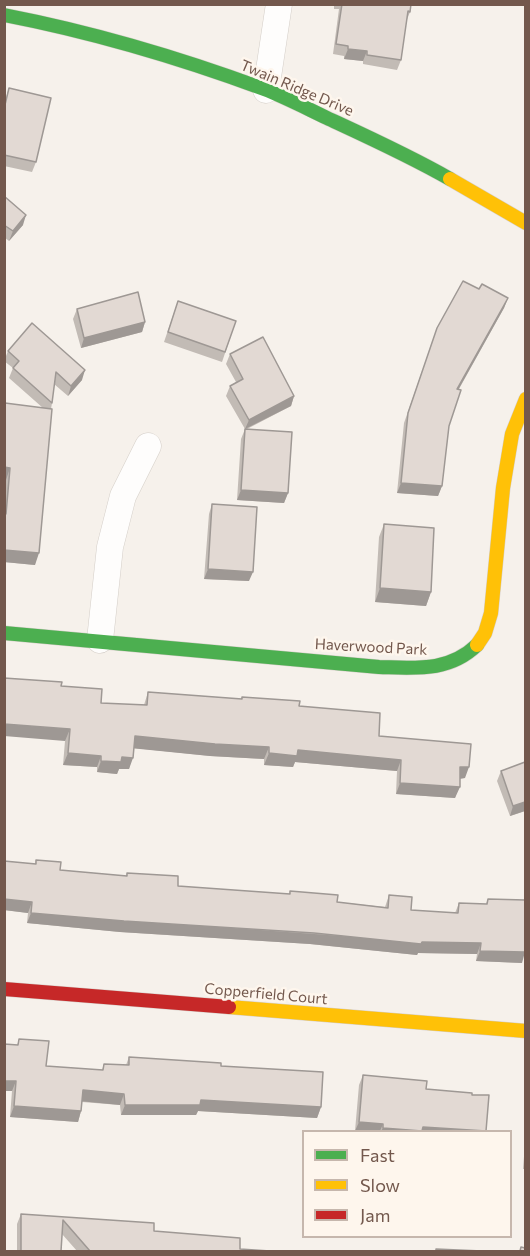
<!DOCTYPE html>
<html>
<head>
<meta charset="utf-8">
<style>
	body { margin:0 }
	#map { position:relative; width:530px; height:1256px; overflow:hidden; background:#f6f1eb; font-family:Commissioner,sans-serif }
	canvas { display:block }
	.frame { position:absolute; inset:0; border:6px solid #73584d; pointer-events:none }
	.legend { position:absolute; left:302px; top:1130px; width:210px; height:108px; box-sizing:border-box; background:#fef6ed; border:2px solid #c6b7ad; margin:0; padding:8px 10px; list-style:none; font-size:18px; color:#73584d }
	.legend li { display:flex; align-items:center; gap:12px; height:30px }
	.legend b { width:30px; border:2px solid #c6b7ad }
</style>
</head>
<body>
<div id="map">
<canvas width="530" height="1256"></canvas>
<div class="frame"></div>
<ul class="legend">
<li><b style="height:8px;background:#4caf50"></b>Fast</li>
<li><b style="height:8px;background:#ffc107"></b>Slow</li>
<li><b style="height:8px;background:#c62828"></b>Jam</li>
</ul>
</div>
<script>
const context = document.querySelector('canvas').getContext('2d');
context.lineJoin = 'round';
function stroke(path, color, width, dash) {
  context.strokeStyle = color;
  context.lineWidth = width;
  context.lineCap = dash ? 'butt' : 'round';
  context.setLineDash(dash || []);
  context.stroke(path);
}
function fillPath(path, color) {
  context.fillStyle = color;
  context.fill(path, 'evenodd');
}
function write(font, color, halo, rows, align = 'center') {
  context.font = font + ' Commissioner,sans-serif';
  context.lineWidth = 5;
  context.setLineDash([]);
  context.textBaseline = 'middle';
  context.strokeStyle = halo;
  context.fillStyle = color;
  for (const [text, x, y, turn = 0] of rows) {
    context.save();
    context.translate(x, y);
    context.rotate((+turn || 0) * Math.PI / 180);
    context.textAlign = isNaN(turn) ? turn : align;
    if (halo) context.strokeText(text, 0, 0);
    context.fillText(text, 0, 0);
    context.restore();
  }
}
const street = new Path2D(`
	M266,90l13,-86
	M100,640l10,-93 13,-51 25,-50`);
const fast = new Path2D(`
	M4,15c88,17 176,43 260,74 21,8 42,19 63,29 41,19 83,38 123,61
	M4,633l375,34c37,1 70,5 98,-22`);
const slow = new Path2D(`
	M450,179l76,44
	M477,645l8,-12 6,-20 12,-125 9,-54 14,-35
	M229,1007l297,24`);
const jam = new Path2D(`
	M4,989l225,18`);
stroke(street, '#d3cdc7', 27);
stroke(fast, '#d5cec8', 15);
stroke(slow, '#d5cec8', 15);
stroke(jam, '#d5cec8', 15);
stroke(street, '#fefdfc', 26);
stroke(fast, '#4caf50', 14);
stroke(slow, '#ffc107', 14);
stroke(jam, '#c62828', 14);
fillPath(new Path2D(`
	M334,4h77l-1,8 -4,10 -5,38 -4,10 -34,-6v-3l-19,-2v-3l-11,-2 6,-45h-5z
	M9,88l27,74 -4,10 -28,-6v-62z
	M4,196l19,29 -14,16 -5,-4z
	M479,289l29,9 -4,10 -45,81 -10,37 -7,60 -4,10 -41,-3 7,-70 33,-95z
	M178,301l58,20 -14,41 -58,-20z
	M77,309l68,13 -3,10 -61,16 -8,-29z
	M8,351l74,29 -14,16 -14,-12 -2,19 -1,6 -16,156 -31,-3v-68l2,-14 -2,-1v-74l1,-2 38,5 -34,-30 4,-10 -9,-7z
	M230,354l64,42 -3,10 -44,23 41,64 -4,10 -47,-3 4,-61 4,-10 -19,-33 4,-10 6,-4 -10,-18z
	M212,504l37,77 -45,-2 5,-65z
	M384,524l47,68 -5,14 -51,-4 4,-65z
	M61,686l40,17 43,2 4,-13 93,7 1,-2 57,9 80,30 86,42 -5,1 -5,19 -59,-4 1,-23 -102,-9 -2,5 -29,-2v-6l-54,-3 -76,-8 -5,21h-10l-2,5 -20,-2v-5l-34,-2 2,-24z
	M501,771l24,40 -15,5 -13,-35z
	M36,860l24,10 66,6 1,-3 51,13 111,8 1,-3 47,11 48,5 4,-12 22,15 44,3 4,-10 27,1 2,-5 34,64 -46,-2 1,-7 -59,-1 -1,2 -107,-11 -190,-12 -93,-9 1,-10 -24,-3v-49l31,3z
	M19,1039l27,27 56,4 2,-6 22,1 3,-8 92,9 100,41 -4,11 -119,-7 -2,4h-75l-1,-10 -38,-3 -1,9 -3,11 -68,-5 2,-26h-8z
	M363,1075l63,14 46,6 14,36h-131l4,-46z
	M525,1144v25h-2z
	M21,1214l133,17 86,18 30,2h-193l-15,-17 -1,17h-44v-27z`), '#c2bbb5');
fillPath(new Path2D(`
	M348,49l19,2 -4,10 -19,-2z
	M26,215l-3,10 -14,16 4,-10z
	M508,298l-4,10 -51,91 4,-10z
	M145,322l-3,10 -61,16 3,-10z
	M85,370l-3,10 -14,16 3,-10z
	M294,396l-3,10 -46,23 4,-9z
	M4,467l6,1 -4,12 -2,-1z
	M401,483l41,3 -4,10 -41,-3z
	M241,490l47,3 -4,10 -47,-3z
	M4,550l35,3 -4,12 -31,-3z
	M208,569l45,3 -4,9 -45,-2z
	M380,588l51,4 -5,14 -51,-4z
	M4,724l66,5 -5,12 -61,-5z
	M135,736l134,11 -5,12 -54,-3 -80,-8z
	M298,750l103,10 -4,11 -102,-9 -2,5 -29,-2 5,-12z
	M68,753l33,3 -4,11 -34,-2z
	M122,757l11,1 -4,11h-10l-2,5 -20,-2 4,-11z
	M460,767h9l-4,11 -9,1z
	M400,783l60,4 -5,11 -59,-4z
	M525,802v9l-15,5 3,-10z
	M4,899l28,3 -4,11 -24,-3z
	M31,913l391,29 59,1 -4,11 -59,-1 -1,2 -107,-11 -190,-12 -93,-9z
	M480,951l45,1 -3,11 -46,-2z
	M4,1081h12l-4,10h-8z
	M83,1090l41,4 -4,11 -41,-4z
	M201,1100l120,7 -4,11 -119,-7 -2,4h-75l4,-10z
	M14,1106l67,5 -3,11 -68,-5z
	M359,1122l24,2 -3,7h-25z
	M423,1127l52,4h-94l2,-3z`), '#9e9894');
const building = new Path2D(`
	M342,4h69l-1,8 -2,-1 -7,49 -34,-5v-4l-19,-2v-3l-12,-2z
	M9,88l42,10 -15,64 -32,-7v-46z
	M4,196l22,19 -13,16 -9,-6z
	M463,281l16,8 3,-5 26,14 -51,91 4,1 -12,36 -7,60 -41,-3 7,-70 29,-85z
	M138,292l7,30 -61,16 -7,-29z
	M178,301l58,20 -11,31 -57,-20z
	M32,323l53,47 -14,16 -15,-14 -4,31 -39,-35 6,-7 -11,-10z
	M263,337l31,59 -45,24 -19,-34 13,-7 -13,-25z
	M5,403l47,6 -13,144 -35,-3v-36h2l4,-46 -6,-1z
	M245,429l47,3 -4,61 -47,-3z
	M212,504l45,3 -4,65 -45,-3z
	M384,524l50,4 -3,64 -51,-4z
	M4,678l58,4 -1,4 41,3 -1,14 46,2 1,-13 94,7v-2l58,4 -1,5 81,7 -1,23 92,8 -2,23h-9v20l-60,-4 1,-23 -103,-10 -1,6 -28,-3v-6l-54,-3 -80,-8 -2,22 -11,-1 -1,5 -20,-1v-5l-33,-3 2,-24 -66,-5z
	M525,762v40l-12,4 -12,-35z
	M36,860l25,2 -1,8 67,6v-3l51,3v10l112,8v-3l48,4 -1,7 51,6 1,-13 23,2 -1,13 47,3 1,-10 28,1 1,-5 37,1v52l-45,-1 1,-8 -59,-1 -1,2 -107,-11 -190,-12 -93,-8 1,-11 -28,-3v-38l32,3z
	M19,1039l30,2 -3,25 57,4 1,-6 25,1v-8l92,6v3l102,6 -2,35 -120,-7 -1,5h-75l-1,-11 -41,-4 -2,21 -67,-5 2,-25h-12v-37l14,1z
	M363,1075l64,6 -1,8 46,4v2h17l-3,36 -63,-4 -1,4 -39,-3v-4l-24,-2z
	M21,1214l133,9v8l86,7v11l30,2h-180l-27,-31 -2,31h-40z
	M525,1245v6h-5l1,-4 4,1z
	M436,1249l46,2h-46z`);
fillPath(building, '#e2d9d3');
stroke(building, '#9e9894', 1.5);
write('15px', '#73584d', '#fef6ed', [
	["Twain Ridge Drive",297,88,23],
	["Haverwood Park",371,647,3],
	["Copperfield Court",266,994,5]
]);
</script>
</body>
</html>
